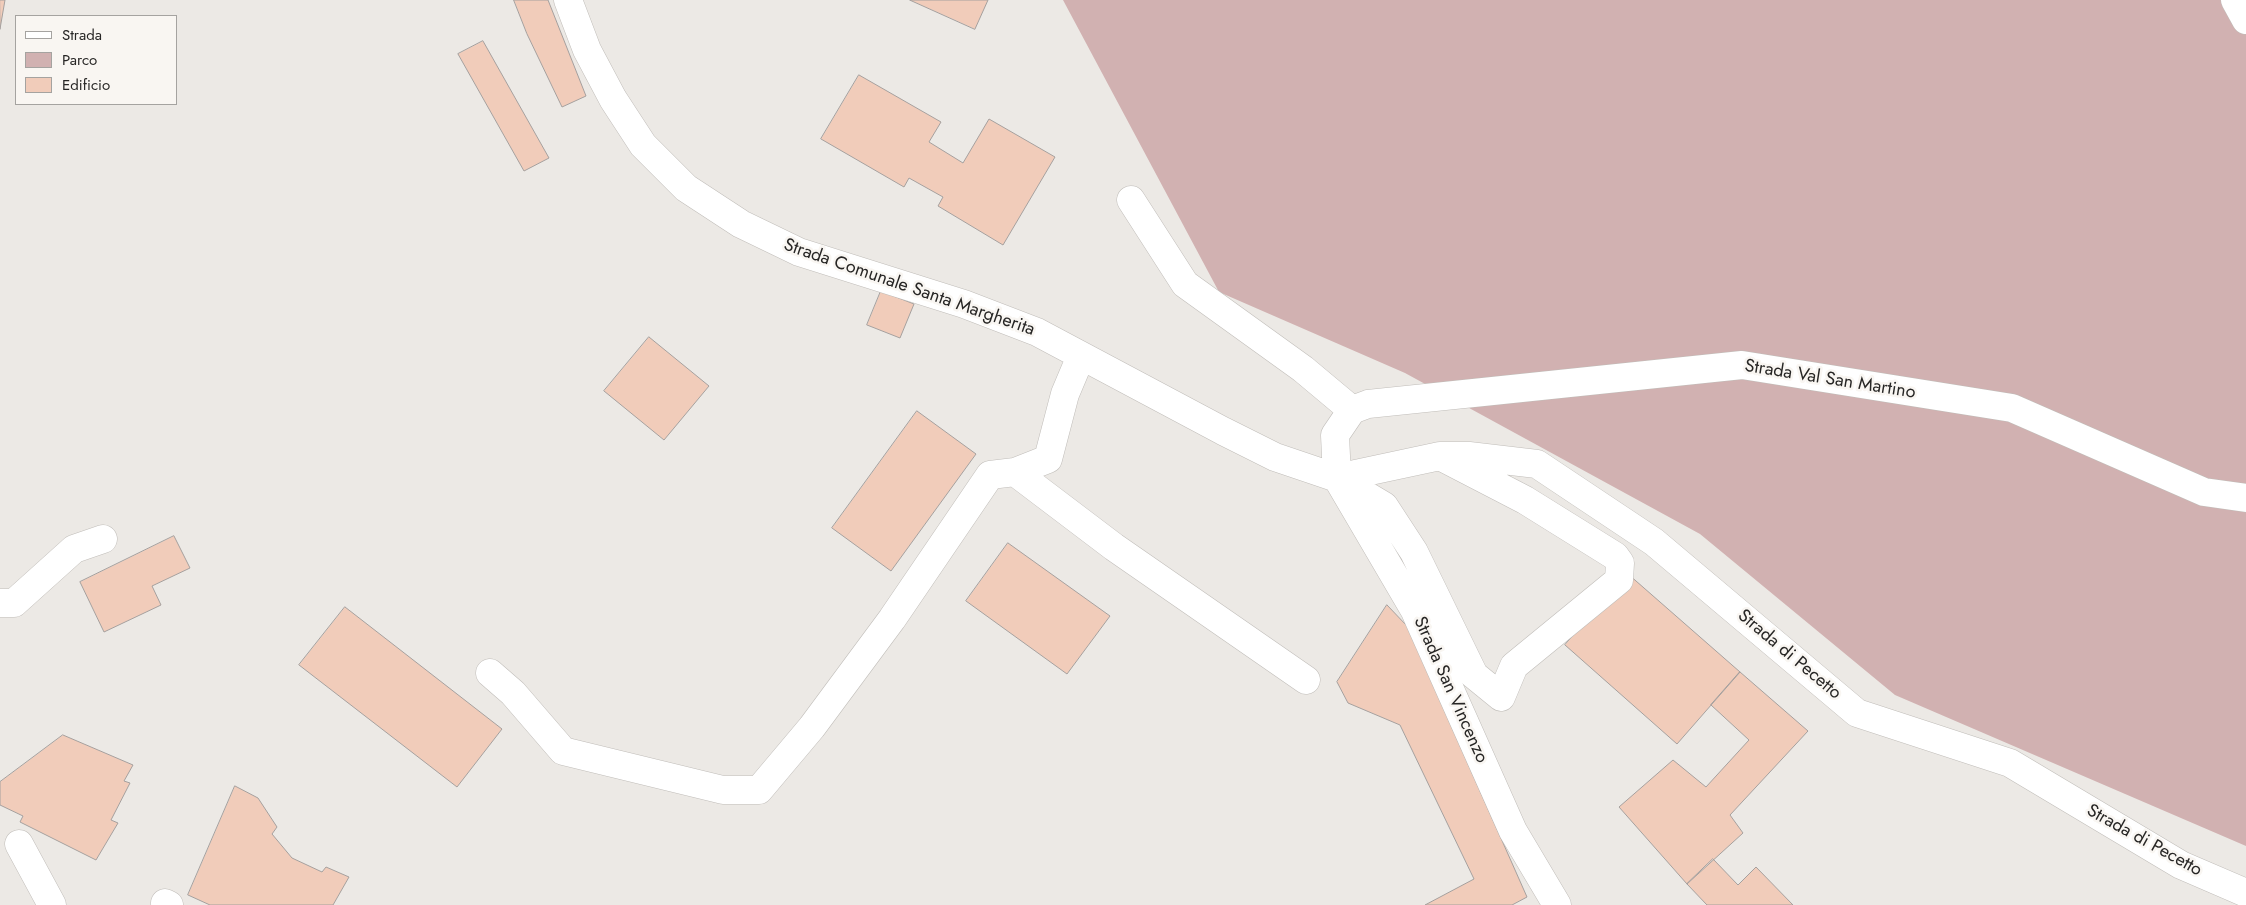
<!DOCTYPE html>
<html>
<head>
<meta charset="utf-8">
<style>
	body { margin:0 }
	#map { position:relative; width:2246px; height:905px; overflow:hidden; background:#ece9e5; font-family:Jost,sans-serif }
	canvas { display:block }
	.legend { position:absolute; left:15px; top:15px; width:162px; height:90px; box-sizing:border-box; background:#f9f6f2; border:1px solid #a5a3a0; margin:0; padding:6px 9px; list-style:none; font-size:15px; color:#272625 }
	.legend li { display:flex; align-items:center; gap:10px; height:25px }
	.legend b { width:25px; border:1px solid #a5a3a0 }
</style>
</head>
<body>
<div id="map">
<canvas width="2246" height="905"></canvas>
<ul class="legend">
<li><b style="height:6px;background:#fff"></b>Strada</li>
<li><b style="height:14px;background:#d1b1b1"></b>Parco</li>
<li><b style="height:14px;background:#f1ccba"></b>Edificio</li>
</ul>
</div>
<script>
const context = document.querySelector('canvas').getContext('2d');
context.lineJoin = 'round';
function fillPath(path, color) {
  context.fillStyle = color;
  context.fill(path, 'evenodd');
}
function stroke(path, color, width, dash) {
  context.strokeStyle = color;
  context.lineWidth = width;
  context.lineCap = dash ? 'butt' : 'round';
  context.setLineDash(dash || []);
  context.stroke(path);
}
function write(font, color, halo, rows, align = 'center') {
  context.font = font + ' Jost,sans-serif';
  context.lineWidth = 5;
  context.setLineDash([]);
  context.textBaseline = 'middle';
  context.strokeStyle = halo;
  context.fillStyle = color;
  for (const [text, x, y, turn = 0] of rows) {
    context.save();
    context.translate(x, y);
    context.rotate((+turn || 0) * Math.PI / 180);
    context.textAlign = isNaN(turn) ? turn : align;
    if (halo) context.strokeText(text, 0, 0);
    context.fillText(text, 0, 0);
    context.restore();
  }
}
fillPath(new Path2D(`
	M1063,0h1183v846l-351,-151 -195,-161 -295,-161 -186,-81z`), '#d1b1b1');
const building = new Path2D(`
	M0,0h5l-5,29z
	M514,0h34l38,96 -24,11 -35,-73z
	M910,0h78l-13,29z
	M483,41l66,117 -25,13 -66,-117z
	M859,75l82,47 -12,20 34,21 26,-44 66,38 -52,88 -65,-39 5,-9 -34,-19 -5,9 -83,-48z
	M881,291l33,13 -14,34 -33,-13z
	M649,337l60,49 -45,54 -60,-49z
	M917,411l59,43 -85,117 -59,-43z
	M174,536l16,32 -38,18 9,19 -57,27 -24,-50z
	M1008,543l102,73 -43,58 -101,-73z
	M1628,574l112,98 -63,72 -112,-99z
	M1387,605l20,21 120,271 -15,8h-87l49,-26 -74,-154 -52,-22 -11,-21z
	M345,607l157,122 -45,58 -158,-122z
	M1740,672l68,59 -78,84 13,18 -56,51 -68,-77 54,-47 33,27 43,-47 -38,-35z
	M63,735l70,30 -9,16 6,2 -19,37 7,3 -22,37 -76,-38 3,-6 -23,-11v-23z
	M235,786l23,12 19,29 -5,7 20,24 30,14 4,-5 23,10 -16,28h-123l-22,-10z
	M1713,859l25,26 18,-18 37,38h-86l-20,-21z`);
fillPath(building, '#f1ccba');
stroke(building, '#a5a09e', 1);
const minor = new Path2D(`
	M568,0l19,50 26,49 30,46 43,43 55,36 58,28 165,52 73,28 186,99 52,26 62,21 47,28 30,46 60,123 27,22 13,-31 105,-86 1,-17 -5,-7 -90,-56 -85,-44
	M2235,0l11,20
	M1131,200l54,84 118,85 49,41
	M1015,472l99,75 192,133
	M1337,478l103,-22h29l68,8 117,78 203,171 153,50 171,102 65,28
	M0,603h14l60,-54 29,-10
	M490,673l23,20 50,58 160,39h36l53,-63 80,-108 98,-144 25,-3 33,-13 17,-65 16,-38
	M19,844l33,61
	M165,903l4,2
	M1557,905l-44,-74 -98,-220 -78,-133 -2,-43 17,-25 16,-6 374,-39 270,43 192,84 42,6`);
stroke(minor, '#c0bdb9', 29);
stroke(minor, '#fff', 28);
write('18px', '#272625', '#f9f6f2', [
	["Strada Comunale Santa Margherita",909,288,19],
	["Strada Val San Martino",1830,380,9],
	["Strada di Pecetto",1789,655,40],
	["Strada San Vincenzo",1450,690,66],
	["Strada di Pecetto",2144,841,29]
]);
</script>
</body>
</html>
